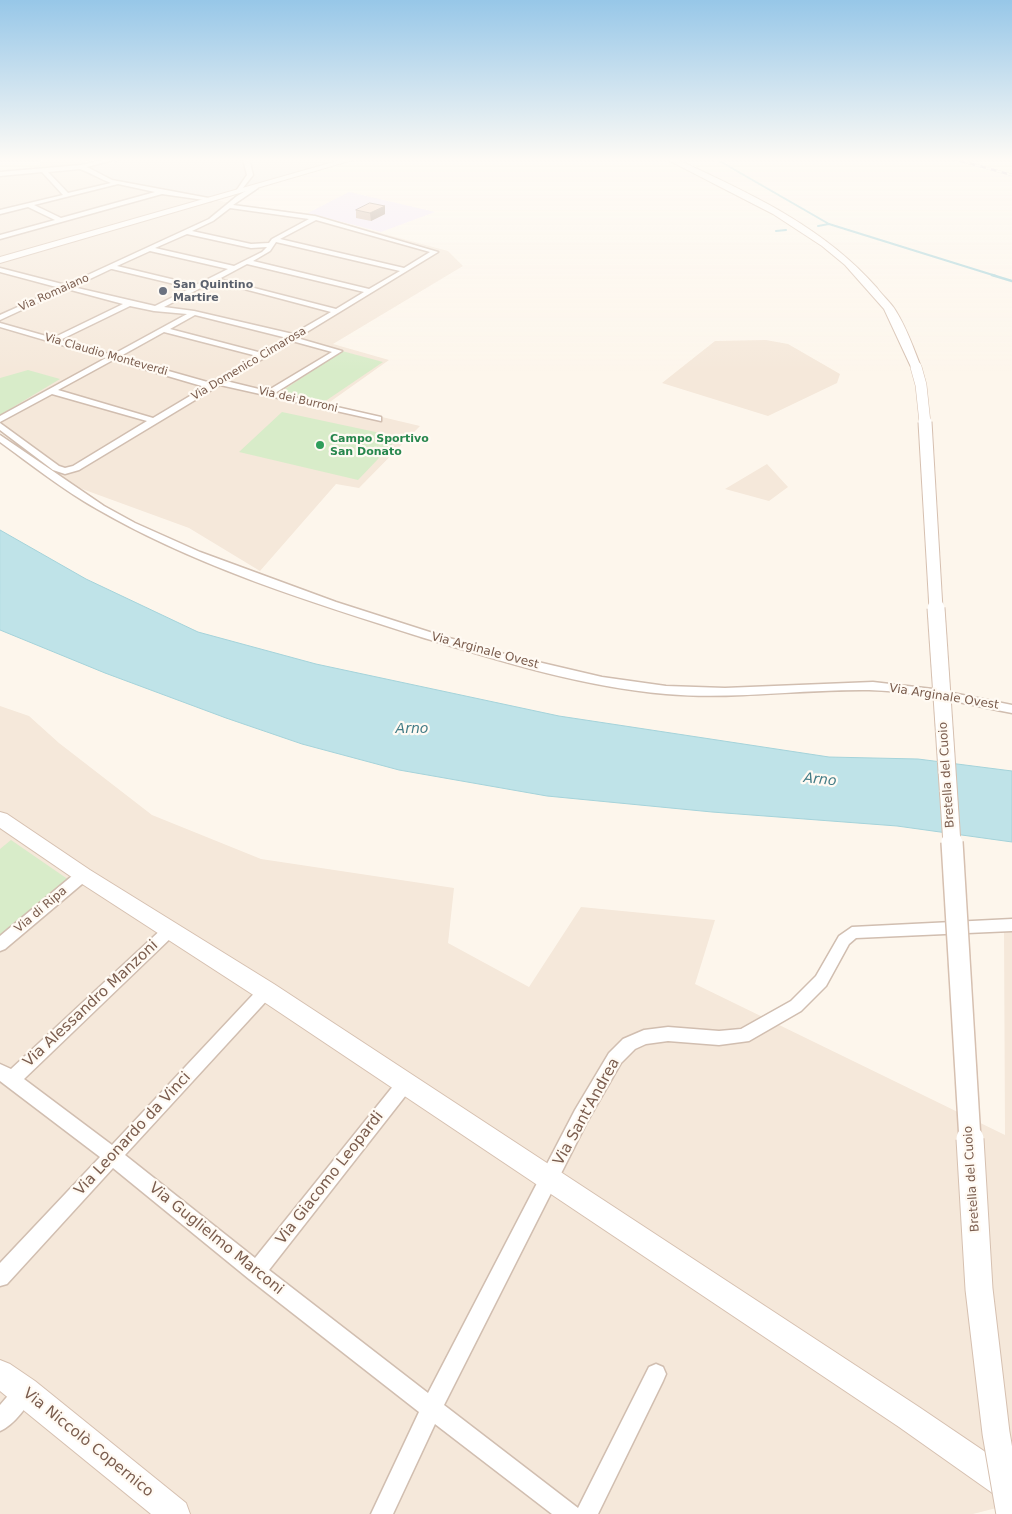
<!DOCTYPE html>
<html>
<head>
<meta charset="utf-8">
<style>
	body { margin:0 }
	canvas { display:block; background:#fdf6ec }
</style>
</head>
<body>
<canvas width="1012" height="1514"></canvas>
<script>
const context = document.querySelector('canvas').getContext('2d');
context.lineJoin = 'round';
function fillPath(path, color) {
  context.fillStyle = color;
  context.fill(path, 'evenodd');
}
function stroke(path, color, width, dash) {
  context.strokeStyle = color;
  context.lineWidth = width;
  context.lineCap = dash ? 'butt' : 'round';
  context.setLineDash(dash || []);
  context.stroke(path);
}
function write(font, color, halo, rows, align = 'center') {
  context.font = font + ' "DejaVu Sans",sans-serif';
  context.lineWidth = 4.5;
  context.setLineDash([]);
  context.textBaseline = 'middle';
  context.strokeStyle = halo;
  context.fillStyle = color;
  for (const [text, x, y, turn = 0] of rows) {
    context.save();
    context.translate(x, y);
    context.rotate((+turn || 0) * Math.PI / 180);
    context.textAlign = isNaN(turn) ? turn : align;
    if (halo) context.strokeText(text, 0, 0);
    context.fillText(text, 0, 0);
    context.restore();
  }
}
fillPath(new Path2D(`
	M42,159h45l-2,7 18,10 137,29 66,8 142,38 15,15 -130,78 56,16 -62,44 93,22 -61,62 -23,-4 -76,87 -71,-43 -115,-42 -74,-59v-256l39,-2z
	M766,340l22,4 52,30 -3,9 -69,33 -106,-33 53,-42z
	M767,464l21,23 -19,14 -44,-12z
	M0,706l29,10 30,27 93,72 109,44 193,29 -6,55 81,44 52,-80 134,13 -20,64 310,151 -1,-206h8v575l-39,10h-973z`), '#f5e8da');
fillPath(new Path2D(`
	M122,159h222l-137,40 -95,-19 -25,-13 19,-5 6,1z`), '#efe9e4');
fillPath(new Path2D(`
	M349,192l86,20 -54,20 -73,-19z`), '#f3e8fa');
fillPath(new Path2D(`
	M342,351l41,11 -59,40 -42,-11z
	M28,370l32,9 -60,36v-37z
	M282,412l117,25 -41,43 -119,-28z
	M11,840l58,40 -69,59v-90z`), '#d8ecc9');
const water = new Path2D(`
	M0,530l86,49 112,53 118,32 243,52 270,41 89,2 94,12v71l-115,-16 -185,-14 -165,-16 -148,-26 -97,-26 -76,-26 -121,-45 -105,-43z`);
fillPath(water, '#bfe3e8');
stroke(water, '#a5d3da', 1);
stroke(new Path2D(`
	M716,159l113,65 167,52
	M818,226l11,-2
	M776,231l10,-1`), '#a5d3da', 2);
stroke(new Path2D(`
	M992,275l20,6`), '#a5d3da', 2.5);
const street = new Path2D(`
	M107,159h9l-29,8 25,13 102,19 -3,2 -49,-7 -162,45v-4l55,-15 -27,-13 -28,7v-4l63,-15 -21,-23 -42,4v-4l81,-7zM80,169c11,4 20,10 31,14l-43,10 -20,-21zM118,184l37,8 -94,26 -27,-13z
	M243,159h6l4,16 -14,18 -3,-2 11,-16z
	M256,185l2,3 -25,17 82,11 123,36 -141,86 45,13 -67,42 106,24v4l-161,-36 -141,85 -14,4 -12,-4 -53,-40v-7l59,43 6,2 8,-2 74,-45 -95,-27 -52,28v-6l106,-58 -106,-31v-4l53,15 70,-34 -56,-15 -67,31v-5l60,-27 -60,-16v-4l66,17 143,-66 28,-23zM230,208l79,11 -37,20 -3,4 -18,1 -59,-13 21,-10zM316,220l114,32 -26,16 -124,-29zM187,234l64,14 16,-1 -5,5 -28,14 -79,-18zM276,242l124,29 -31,18 -116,-28 17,-10zM150,251l78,18 -32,16 -79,-19zM247,264l117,28 -28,17 -117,-30zM111,269h1l79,19 -36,18 -82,-19zM214,281l117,31 -38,22 -99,-23 -30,-4zM130,306l24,5 33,3 -75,41 -52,-15zM195,315l92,23 -25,15 -92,-24zM164,332l93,24 -46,27 -92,-26zM292,341l40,11 -65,39 -41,-10zM113,360l92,27 -52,31 -95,-28z
	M0,435l104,71 31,17 65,29 136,50 103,33 69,20 94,22 64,9 59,2 148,-6 60,7 79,16v8c-47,-9 -95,-22 -143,-23 -68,-1 -135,10 -203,4 -83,-7 -166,-33 -245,-57 -110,-35 -224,-70 -324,-128 -34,-19 -65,-44 -97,-67z
	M83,870l5,1 2,4 -2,4 -83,70 -5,2v-15l78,-65z
	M1012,919v12l-156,7 -7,6 -23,42 -25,25 -52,30 -30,4 -51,-4 -22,3 -11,5 -14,14 -34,59 -143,283 134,103 71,-141 7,-3 7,3 3,7 -3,7 -65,133h-46l-117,-90 -42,90h-22l48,-102 -170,-133 -136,-111 -106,116 -7,2v-23l100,-106 -100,-76v-17l11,5 154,-143 5,-2 5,2 2,4 -2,4 -151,145 88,66 149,-159 5,-2 5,2 3,5 -3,5 -146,159 130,103 143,-178 6,-3 6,3 2,5 -2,5 -141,180 159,123 147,-283 34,-57 14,-14 21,-9 24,-3 51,4 22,-2 50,-28 25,-25 23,-40 13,-9z
	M25,1381l7,3 3,7c-6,14 -21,34 -35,40v-26l18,-21z`);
const secondary = new Path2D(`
	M344,159h12l-356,104v-6z
	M666,159h10c73,34 147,67 201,129 5,7 12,13 17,20 12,18 19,39 27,59l-1,2h-8l-1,-2 -27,-58 -39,-44 -23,-19 -49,-32z
	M0,812l7,2 83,56 184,114 645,423 93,63v30l-3,1 -11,-4 -99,-70 -641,-429 -182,-118 -76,-52z
	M0,1360l10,4 25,17 151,122 4,11h-39l-151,-123z`);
stroke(street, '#d1beb0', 3);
stroke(secondary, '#d6c0b0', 2);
fillPath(street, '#fff');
fillPath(secondary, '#fff');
const rail = new Path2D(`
	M954,159l58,16`);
stroke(rail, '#b9a8c9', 2.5);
stroke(rail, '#fffaf3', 2, [5.5]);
const secondaryBridgeFar4 = new Path2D(`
	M916,367l5,18 4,38`);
const secondaryBridgeFar3 = new Path2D(`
	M925,422l11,187`);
const secondaryBridgeFar2 = new Path2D(`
	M936,608l16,236`);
const secondaryBridgeFar1 = new Path2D(`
	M952,842l18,298`);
const secondaryBridge = new Path2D(`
	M970,1139l9,150 17,144 14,81`);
stroke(secondaryBridgeFar4, '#d6c0b0', 12, []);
stroke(secondaryBridgeFar3, '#d6c0b0', 15, []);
stroke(secondaryBridgeFar2, '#d6c0b0', 19, []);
stroke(secondaryBridgeFar1, '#d6c0b0', 24, []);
stroke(secondaryBridge, '#d6c0b0', 29, []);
stroke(secondaryBridgeFar4, '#fff', 11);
stroke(secondaryBridgeFar3, '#fff', 13);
stroke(secondaryBridgeFar2, '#fff', 17);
stroke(secondaryBridgeFar1, '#fff', 21);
stroke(secondaryBridge, '#fff', 27);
fillPath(new Path2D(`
	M385,206v8l-14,7 -15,-3v-8z`), '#d1b7a8');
fillPath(new Path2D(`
	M385,206v8l-14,7 -1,-8z`), '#aa9588');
const building = new Path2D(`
	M370,203l15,3 -15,7 -14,-3z`);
fillPath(building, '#f3d5c3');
stroke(building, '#aa9588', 1);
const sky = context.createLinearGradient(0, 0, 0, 371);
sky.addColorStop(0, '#97c7e8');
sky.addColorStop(0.43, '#fefbf6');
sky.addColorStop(1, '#fefbf600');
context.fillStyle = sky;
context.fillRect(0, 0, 1012, 371);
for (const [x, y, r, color] of [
	[163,291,5,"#6b7280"],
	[320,445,5,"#2e9e5b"]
]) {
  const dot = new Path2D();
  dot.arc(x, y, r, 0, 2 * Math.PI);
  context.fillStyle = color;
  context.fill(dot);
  stroke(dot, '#fffaf3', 2);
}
write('bold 11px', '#5b616d', '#fffaf3', [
	["San Quintino",173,285],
	["Martire",173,298]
], 'left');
write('11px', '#7a5c4d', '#fffaf3', [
	["Via Romaiano",54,293,-24],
	["Via Claudio Monteverdi",106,355,16],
	["Via Domenico Cimarosa",249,364,-31],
	["Via dei Burroni",298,400,13]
]);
write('bold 11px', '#27864d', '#fffaf3', [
	["Campo Sportivo",330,439],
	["San Donato",330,452]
], 'left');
write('12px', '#7a5c4d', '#fffaf3', [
	["Via Arginale Ovest",485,651,15],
	["Via Arginale Ovest",944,697,9],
	["Bretella del Cuoio",947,775,-94],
	["Via di Ripa",41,910,-40],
	["Bretella del Cuoio",972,1179,-94]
]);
write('italic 14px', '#437c86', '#fffaf3', [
	["Arno",412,729],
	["Arno",820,780,6]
]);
write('15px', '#7a5c4d', '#fffaf3', [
	["Via Alessandro Manzoni",91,1004,-43],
	["Via Sant'Andrea",587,1112,-61],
	["Via Leonardo da Vinci",133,1134,-47],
	["Via Giacomo Leopardi",330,1178,-52],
	["Via Guglielmo Marconi",216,1239,39],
	["Via Niccolò Copernico",88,1443,39]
]);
</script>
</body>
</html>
